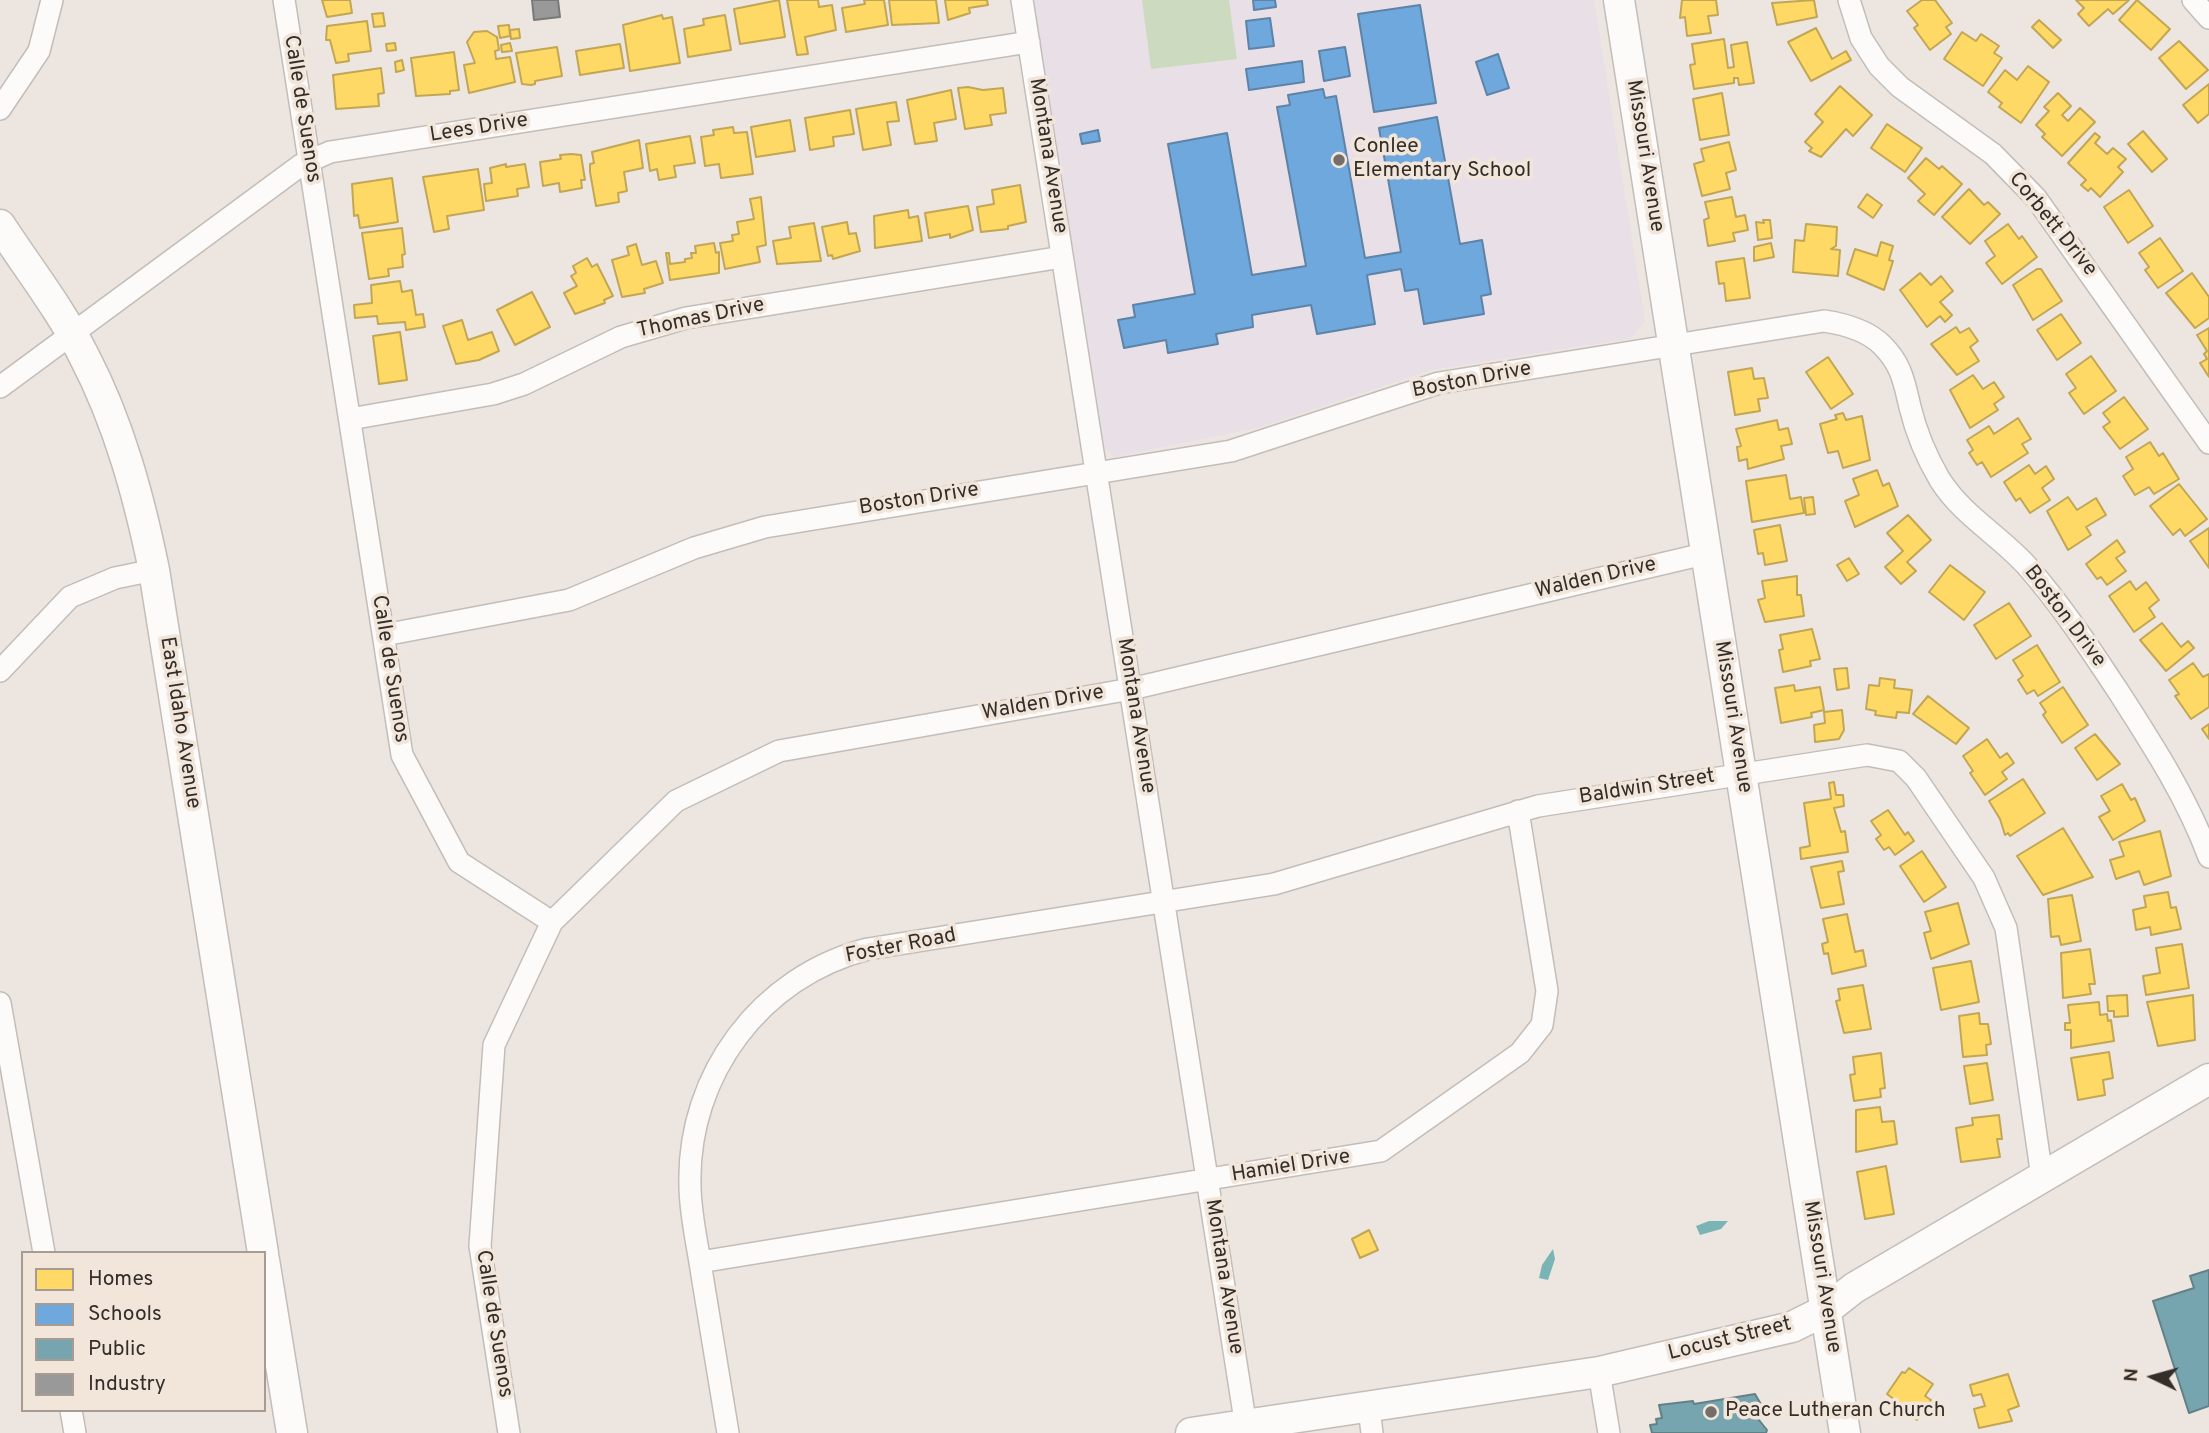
<!DOCTYPE html>
<html>
<head>
<meta charset="utf-8">
<style>
	body { margin:0 }
	#map { position:relative; width:2209px; height:1433px; overflow:hidden; background:#ede6e0; font-family:Overpass,sans-serif }
	canvas { display:block }
	.legend { position:absolute; left:21px; top:1251px; width:245px; height:161px; box-sizing:border-box; background:#f2e6db; border:2px solid #a69c94; margin:0; padding:9px 12px; list-style:none; font-size:21px; color:#332e2a }
	.legend li { display:flex; align-items:center; gap:14px; height:35px }
	.legend b { width:35px; border:2px solid #a69c94 }
	.north { position:absolute; left:2118px; top:1342px; width:70px; height:70px; -webkit-text-stroke:5px #f2e6db; paint-order:stroke; rotate:275deg; font-size:19px; font-weight:700; line-height:28px; text-align:center; color:#332e2a }
	.north::after { content:''; display:block; margin:auto; width:24px; height:32px; background:#332e2a; clip-path:polygon(50% 0,100% 100%,50% 72%,0 100%) }
</style>
</head>
<body>
<div id="map">
<canvas width="2209" height="1433"></canvas>
<ul class="legend">
<li><b style="height:19px;background:#ffd966"></b>Homes</li>
<li><b style="height:19px;background:#6fa8dc"></b>Schools</li>
<li><b style="height:19px;background:#76a5af"></b>Public</li>
<li><b style="height:19px;background:#999"></b>Industry</li>
</ul>
<div class="north">N</div>
</div>
<script>
const context = document.querySelector('canvas').getContext('2d');
context.lineJoin = 'round';
function fillPath(path, color) {
  context.fillStyle = color;
  context.fill(path, 'evenodd');
}
function stroke(path, color, width, dash) {
  context.strokeStyle = color;
  context.lineWidth = width;
  context.lineCap = dash ? 'butt' : 'round';
  context.setLineDash(dash || []);
  context.stroke(path);
}
function write(font, color, halo, rows, align = 'center') {
  context.font = font + ' Overpass,sans-serif';
  context.lineWidth = 7;
  context.setLineDash([]);
  context.textBaseline = 'middle';
  context.strokeStyle = halo;
  context.fillStyle = color;
  for (const [text, x, y, turn = 0] of rows) {
    context.save();
    context.translate(x, y);
    context.rotate((+turn || 0) * Math.PI / 180);
    context.textAlign = isNaN(turn) ? turn : align;
    if (halo) context.strokeText(text, 0, 0);
    context.fillText(text, 0, 0);
    context.restore();
  }
}
fillPath(new Path2D(`
	M1034,0h560l51,321 -13,17 -201,32 -170,57 -147,30 -9,-8z`), '#e9dfe7');
fillPath(new Path2D(`
	M1142,0h87l8,59 -86,10z`), '#ccdac0');
fillPath(new Path2D(`
	M1709,1221h19l-7,8 -21,6 -4,-9z
	M1553,1249l2,10 -7,21 -9,-2 3,-13z`), '#7bb4b4');
const homes = new Path2D(`
	M322,0h28l2,13 -25,4z
	M779,0l6,37 -45,7 -6,-35z
	M787,0h31l1,7 13,-2 4,25 -31,7 3,17 -11,1z
	M864,0h20l4,25 -42,7 -4,-24 23,-4z
	M889,0h47l3,23 -47,2z
	M945,0h42l1,5 -19,3 1,5 -22,7z
	M1682,0h34l2,15 -10,1 3,17 -24,3 -2,-19 -5,1z
	M1814,0l3,17 -40,8 -5,-22z
	M1922,0h13l17,23 -6,4 5,7 -21,16 -16,-22 4,-3 -11,-14z
	M2076,0h53l-16,14 -5,-5 -19,17 -11,-12 6,-6z
	M2137,0l33,29 -19,21 -32,-30z
	M383,13l2,13 -11,1 -2,-13z
	M662,15l1,4 9,-2 8,46 -50,8 -7,-46z
	M725,15l6,35 -43,7 -4,-28 20,-4 -1,-6z
	M2039,20l22,20 -8,8 -21,-21z
	M367,21l4,30 -23,3 1,7 -13,2 -6,-23h-4l1,-14z
	M509,25l1,11 -10,2 -2,-12z
	M1816,28l16,31 14,-8 5,9 -40,21 -23,-39z
	M519,29l1,9 -9,1 -1,-9z
	M487,31l10,6 2,13 -4,1 1,8 14,-2 5,25 -46,11 -5,-28 11,-2 -8,-21 7,-10z
	M1962,32l14,9 5,-7 18,12 -5,7 8,5 -19,28 -39,-27z
	M1724,39l4,29 6,-1 -3,-22 16,-3 7,41 -15,2 -1,-7h-4v5l-40,6 -4,-24 5,-1 -3,-20z
	M2179,41l29,29 -22,19 -27,-31z
	M395,43l1,7 -9,1 -1,-7z
	M510,43l2,8 -10,1 -1,-7z
	M620,44l4,24 -44,7 -4,-24z
	M557,47l5,29 -27,5v3l-4,1 -9,-1 -6,-31z
	M454,52l5,38 -9,1v3l-34,2 -5,-38z
	M402,60l2,10 -8,2 -1,-10z
	M2028,66l21,16 -28,41 -22,-16 3,-4 -14,-11 17,-22 12,10z
	M381,68l3,25 -6,1 1,12 -43,3 -3,-34z
	M2209,84v30l-11,9 -15,-18z
	M1840,86l32,29 -19,21 -7,-7 -25,28 -12,-6 3,-3 -7,-6 18,-20 -8,-8z
	M968,87l15,3 20,-2 3,25 -16,2 2,10 -27,4 -7,-41z
	M951,90l5,29 -22,4 3,18 -22,3 -8,-44z
	M1722,93l7,42 -29,5 -7,-41z
	M2058,93l13,13 -9,9 6,6 12,-13 15,14 -33,34 -20,-19 3,-3 -9,-9 13,-14 -5,-4z
	M896,102l3,19 -12,1 4,23 -28,5 -7,-41z
	M850,110l4,24 -21,3 1,9 -24,4 -5,-32z
	M790,120l5,31 -39,6 -5,-30z
	M1887,124l35,24 -17,24 -34,-24z
	M733,127l1,6 13,-1 6,42 -32,4 -2,-14 -14,2 -4,-29 13,-2 -1,-5z
	M2143,131l24,28 -15,13 -24,-28z
	M2095,133l5,4 -5,6 12,11 6,-6 13,11 -8,8 5,5 -23,25 -9,-9 -3,3 -7,-6 5,-5 -18,-17z
	M690,136l5,27 -21,3 2,11 -17,3 -2,-11 -7,2 -4,-27z
	M639,140l4,28 -19,4 3,19 -9,2 1,9 -23,4 -6,-34v-8l4,-1 -2,-11z
	M1729,142l7,28 -10,3 4,16 -28,7 -8,-32 10,-3 -3,-12z
	M571,154l10,1 4,25h-4l1,8 -22,4 -1,-9 -16,3 -3,-24 21,-3 -1,-4z
	M1926,158l13,11 3,-3 20,18 -28,31 -16,-14 7,-7 -17,-16z
	M506,164v3l19,-3 4,23 -12,2 1,7 -32,5 -2,-17 8,-1 -2,-15z
	M478,169l6,41 -37,6 2,13 -15,3 -11,-55z
	M392,178l6,44 -38,6 -2,-13 -4,1 -2,-32z
	M1020,185l6,37 -18,4v3l-27,3 -4,-25 17,-3 -2,-14z
	M1969,189l15,16 4,-3 12,12 -30,30 -28,-27z
	M2129,190l24,36 -25,17 -24,-36z
	M1867,194l15,11 -9,13 -15,-11z
	M761,197l5,48 -9,2 3,15 -35,7 -5,-26 13,-2 -1,-6 7,-1 -2,-12 17,-3 -4,-20z
	M1732,197l4,20 9,-2 3,15 -15,3 2,8 -27,5 -4,-26 5,-2 -4,-16z
	M968,206l5,24 -23,8v-4l-21,4 -4,-25z
	M908,210l1,8 9,-2 4,25 -47,7 -1,-32z
	M1763,220h7l2,18 -14,2 -2,-18 8,1z
	M847,222l2,12 7,-1 4,18 -27,8 -1,-4 -4,1 -6,-29z
	M814,223l7,38 -44,3 -4,-23 18,-3 -2,-11z
	M1806,224l31,3 -1,19 -5,3 9,1 -2,26 -45,-4 2,-32 9,1z
	M2008,224l11,15 3,-3 15,21 -35,27 -16,-21 9,-7 -10,-15z
	M402,228l3,26 -3,1 1,12 -15,2 1,7 -20,3 -7,-46z
	M2160,238l23,33 -25,17 -13,-18 4,-3 -10,-14z
	M1881,242l12,4 -4,14 4,1 -9,29 -37,-16 8,-25 22,7z
	M714,243l2,10 3,-1v21l-49,7 -4,-27h3l1,11 15,-2v-3l7,-1 -1,-5h5l-1,-7z
	M1771,243l3,14 -20,4v-14z
	M636,244l6,21 14,-4 7,22 -19,6 1,4 -23,4 -10,-37 17,-5 -2,-8z
	M587,258l5,9 5,-3 16,32 -9,4 1,3 -30,11 -11,-21 13,-7 -6,-10 5,-3 -3,-7z
	M1744,258l6,40 -24,3 -2,-18 -5,1 -3,-22z
	M2037,269h4l21,32 -29,19 -20,-35z
	M1920,273l11,12 10,-9 12,15 -13,11 12,13 -7,7 -5,-6 -13,11 -27,-37z
	M2192,273l17,24v21l-14,10 -29,-35z
	M400,281l2,11 10,-2 4,25 7,-1 2,13 -19,3 -1,-8 -27,2 -1,-8 -22,2 -1,-13 18,-2 -1,-18z
	M532,292l18,35 -35,18 -18,-35z
	M2061,314l20,29 -24,17 -20,-30z
	M462,320l6,20 24,-8 7,19 -20,9 -23,4 -13,-38z
	M1956,327l4,6 9,-5 9,13 -8,6 9,14 -22,14 -26,-31z
	M2209,328v49l-9,-14 7,-4 -3,-5 3,-3 -10,-16z
	M400,332l7,48 -28,4 -6,-48z
	M2091,356l25,35 -32,23 -15,-21 7,-5 -10,-14z
	M1828,357l25,37 -22,15 -25,-37z
	M1752,368l2,11 10,-1 4,20 -10,1 2,12 -25,4 -7,-43z
	M1973,375l10,14 11,-7 10,15 -10,7 4,6 -28,18 -20,-38z
	M2124,397l24,32 -28,20 -17,-22 7,-5 -7,-9z
	M1843,413l3,7 16,-4 8,44 -27,8 -5,-17 -10,2 -8,-29 17,-5 -2,-4z
	M2018,418l13,21 -9,5 6,9 -37,24 -9,-15 -5,3 -8,-12 4,-3 -6,-10 22,-14 5,8z
	M1777,420l2,10 9,-2 4,16 -11,2 3,13 -36,10 -1,-10 -8,2 -2,-14 4,-1 -5,-17z
	M2150,442l9,14 4,-3 16,26 -25,15 -5,-7 -14,8 -12,-19 10,-7 -7,-12z
	M2029,465l6,9 11,-8 8,13 -12,9 8,12 -20,13 -10,-15 -4,3 -12,-19z
	M1877,470l6,16 6,-3 9,23 -43,21 -10,-26 14,-6 -6,-16z
	M1786,475l4,24 11,-2 3,16 -52,9 -6,-41z
	M2179,484l28,35 -22,17 -5,-7 -7,6 -23,-29z
	M1813,497l2,17 -9,1 -2,-17z
	M2068,497l9,13 19,-12 10,17 -20,12 5,8 -23,15 -21,-39z
	M1908,515l23,25 -24,22 9,9 -15,13 -16,-17 18,-16 -16,-18z
	M1780,525l7,36 -22,4 -2,-12 -5,1 -4,-24z
	M2209,528v40l-19,-27z
	M2117,540l8,12 -9,6 10,13 -19,14 -6,-8 -4,2 -11,-15z
	M1849,558l10,16 -12,7 -10,-16z
	M1950,565l35,27 -21,28 -35,-28z
	M1797,576v19h4l3,21 -39,6 -7,-22 7,-2 -3,-17z
	M2130,581l6,9 10,-8 13,18 -10,8 6,9 -21,15 -25,-36z
	M2009,603l22,33 -35,23 -22,-34z
	M2162,623l19,24 7,-6 6,7 -28,23 -26,-31z
	M1812,629l8,30 -10,2 1,5 -28,6 -4,-22 4,-1 -3,-14z
	M2037,645l23,37 -22,14 -4,-6 -7,4 -9,-14 5,-4 -10,-16z
	M2193,663l10,14 6,-3v33l-18,12 -16,-23 4,-2 -10,-14z
	M1847,668l2,20 -12,2 -3,-21z
	M1880,678l15,2 -1,8 18,2 -3,23 -12,-1 -1,6 -21,-3 1,-4 -10,-2 3,-24 10,1z
	M1794,685l1,6 25,-4 4,23 -13,3 1,4 -31,6 -6,-35z
	M2063,687l25,38 -26,18 -19,-28 3,-3 -6,-9z
	M1928,696l41,32 -13,16 -43,-30z
	M1842,710l2,20 -5,9 -24,3 -1,-17 11,-2 -1,-11z
	M2209,724v15l-7,-10z
	M2095,734l25,30 -23,16 -22,-32z
	M1987,739l13,19 7,-5 7,10 -12,9 5,7 -22,16 -15,-22 3,-2 -10,-15z
	M2023,779l22,34 -35,23 -2,-3 -3,2 -5,-16 -11,-18z
	M1834,782l2,13h7l1,11 -10,2 7,24 4,-1 3,21 -47,7 -1,-11 10,-2 -6,-43 27,-4 -2,-16z
	M2122,784l9,16 4,-2 10,23 -32,19 -14,-23 11,-6 -9,-15z
	M1888,810l17,25 3,-3 6,9 -19,14 -6,-8 -5,3 -8,-11 5,-4 -10,-14z
	M2063,828l30,49 -50,18 -26,-39z
	M2160,831l11,45 -27,9 -5,-14 -23,8 -6,-19 14,-4 -5,-14z
	M1922,851l24,36 -22,15 -24,-36z
	M1842,861l2,10 -6,1 6,32 -23,4 -10,-41z
	M2168,892l3,16 5,-1 5,22 -30,6 -1,-8 -14,3 -3,-20 13,-3 -2,-11z
	M2072,895l9,46 -20,4 -2,-9 -8,1 -3,-38z
	M1958,903l11,41 -38,15 -7,-26 7,-2 -6,-19z
	M1847,914l8,38 8,-2 3,16 -34,8 -4,-21 -4,1 -2,-10 6,-2 -5,-23z
	M2182,944l7,44 -43,7 -3,-19 17,-3 -4,-25z
	M2090,949l5,35h-6l2,10 -28,4 -2,-45z
	M1971,961l8,41 -38,8 -8,-42z
	M1863,985l8,44 -27,4 -8,-32 4,-1 -2,-11z
	M2127,995l1,21 -14,1v-6h-6l-1,-15z
	M2193,995l2,45 -37,6 -11,-44z
	M2099,1002l1,13 7,-1 1,7 3,-1 3,21 -43,7v-18h-6v-7h5l-2,-18z
	M1979,1013l1,11h8l3,20 -5,1 1,10 -24,2 -4,-41z
	M2109,1052l4,26 -10,2 2,15 -27,5 -7,-42z
	M1881,1053l4,35 -5,1 1,8 -27,4 -4,-26 5,-1 -2,-17z
	M1987,1063l6,37 -23,4 -6,-38z
	M1880,1107l2,15 12,-1 3,23 -41,8v-42z
	M1999,1115l3,24h-5l3,18 -39,5 -5,-34 17,-3 -1,-7z
	M1886,1166l8,48 -29,5 -8,-47z
	M1369,1230l9,20 -18,8 -8,-19z
	M1909,1368l24,16 -8,12 6,4 -14,20 -20,-14 2,-3 -12,-9 15,-22 3,1z
	M2008,1374l11,32 -11,4 4,11 -33,7 -5,-19 11,-3 -4,-12 -8,2 -3,-11z`);
fillPath(homes, '#ffd966');
stroke(homes, '#c2a654', 2);
const schools = new Path2D(`
	M1253,0h22l1,7 -22,3z
	M1420,5l16,98 -62,9 -16,-98z
	M1270,18l4,28 -25,3 -3,-28z
	M1345,47l5,29 -26,5 -5,-30z
	M1498,54l11,34 -22,7 -11,-33z
	M1302,61l2,21 -55,8 -3,-21z
	M1323,89l2,9 11,-2 29,162 36,-6 -22,-124 58,-11 23,127 22,-4 9,54 -10,2 3,18 -60,10 -6,-35 -13,2 -4,-22 -34,6 8,49 -58,10 -6,-29 -59,10 1,12 -37,7 2,10 -50,9 -2,-13 -42,8 -6,-28 17,-3 -2,-12 62,-11 -27,-150 59,-11 25,142 54,-9 -29,-159 13,-2 -2,-10z
	M1098,130l2,11 -18,3 -2,-10z`);
fillPath(schools, '#6fa8dc');
stroke(schools, '#5d83a7', 2);
const public = new Path2D(`
	M2209,1270v136l-20,7 -36,-112 41,-13 -4,-12z
	M1755,1394l7,12 2,-1 -5,15 8,10 -1,3h-114l-2,-8 7,-1 -1,-5 6,-1 -3,-13 34,-4 1,3z`);
fillPath(public, '#76a5af');
stroke(public, '#628187', 2);
const industry = new Path2D(`
	M532,0h26l2,17 -26,3z`);
fillPath(industry, '#999');
stroke(industry, '#7a7978', 2);
const street = new Path2D(`
	M284,0l118,755 57,107 93,60 -58,123 -14,201 29,187
	M1022,0l225,1433
	M1849,0l12,38 18,28 21,21 93,67 43,44 173,245
	M2193,0l16,18
	M0,109l39,-58 13,-51
	M0,387l301,-222 29,-13 699,-110
	M350,419l143,-25 31,-10 97,-47 65,-19 376,-61
	M384,635l185,-35 125,-52 71,-21 466,-76 208,-68 385,-62c20,3 43,9 58,24 20,20 22,37 28,62 6,25 17,51 30,73 23,36 59,55 87,86 35,40 64,84 93,128 34,53 67,104 89,163
	M0,671l70,-74 45,-19 39,-8
	M552,922l124,-121 103,-50 352,-62 577,-136
	M0,1003l44,250
	M700,1262l681,-111 139,-98 22,-28 5,-34 -29,-180
	M1599,1372l10,61
	M1369,1408l3,25
	M71,1410l4,23
	M728,1433c-9,-53 -17,-105 -26,-158 -4,-29 -12,-60 -12,-90 -3,-110 71,-209 178,-236l406,-65 264,-78 329,-51 32,6 17,17 68,100 22,50 36,249`);
const secondary = new Path2D(`
	M1619,0l226,1433
	M0,225c28,43 61,85 84,131 35,67 55,141 70,214l109,683
	M264,1260l28,173
	M1191,1433l408,-61 193,-45 34,-17 28,-22 355,-209`);
stroke(street, '#c3bdb9', 24);
stroke(secondary, '#c3bdb9', 33);
stroke(street, '#fcfbfa', 21);
stroke(secondary, '#fcfbfa', 30);
for (const [x, y, r, color] of [
	[1339,160,7,"#746e6a"],
	[1711,1412,7,"#746e6a"]
]) {
  const dot = new Path2D();
  dot.arc(x, y, r, 0, 2 * Math.PI);
  context.fillStyle = color;
  context.fill(dot);
  stroke(dot, '#f2e6db', 2.5);
}
write('21px', '#332e2a', '#f2e6db', [
	["Calle de Suenos",301,109,81],
	["Lees Drive",479,129,-9],
	["Montana Avenue",1047,156,81],
	["Missouri Avenue",1644,156,81],
	["Corbett Drive",2052,225,51],
	["Thomas Drive",701,319,-12],
	["Boston Drive",1472,381,-11],
	["Boston Drive",919,500,-9],
	["Walden Drive",1596,579,-13],
	["Boston Drive",2064,617,53],
	["Calle de Suenos",389,669,81],
	["Walden Drive",1043,704,-10],
	["Montana Avenue",1135,716,81],
	["Missouri Avenue",1732,717,81],
	["East Idaho Avenue",179,723,81],
	["Baldwin Street",1647,788,-9],
	["Foster Road",901,947,-11],
	["Hamiel Drive",1291,1167,-9],
	["Montana Avenue",1223,1277,81],
	["Missouri Avenue",1821,1277,81],
	["Calle de Suenos",493,1324,81],
	["Locust Street",1730,1340,-14]
]);
write('21px', '#332e2a', '#f2e6db', [
	["Conlee",1353,148],
	["Elementary School",1353,172],
	["Peace Lutheran Church",1725,1412]
], 'left');
</script>
</body>
</html>
